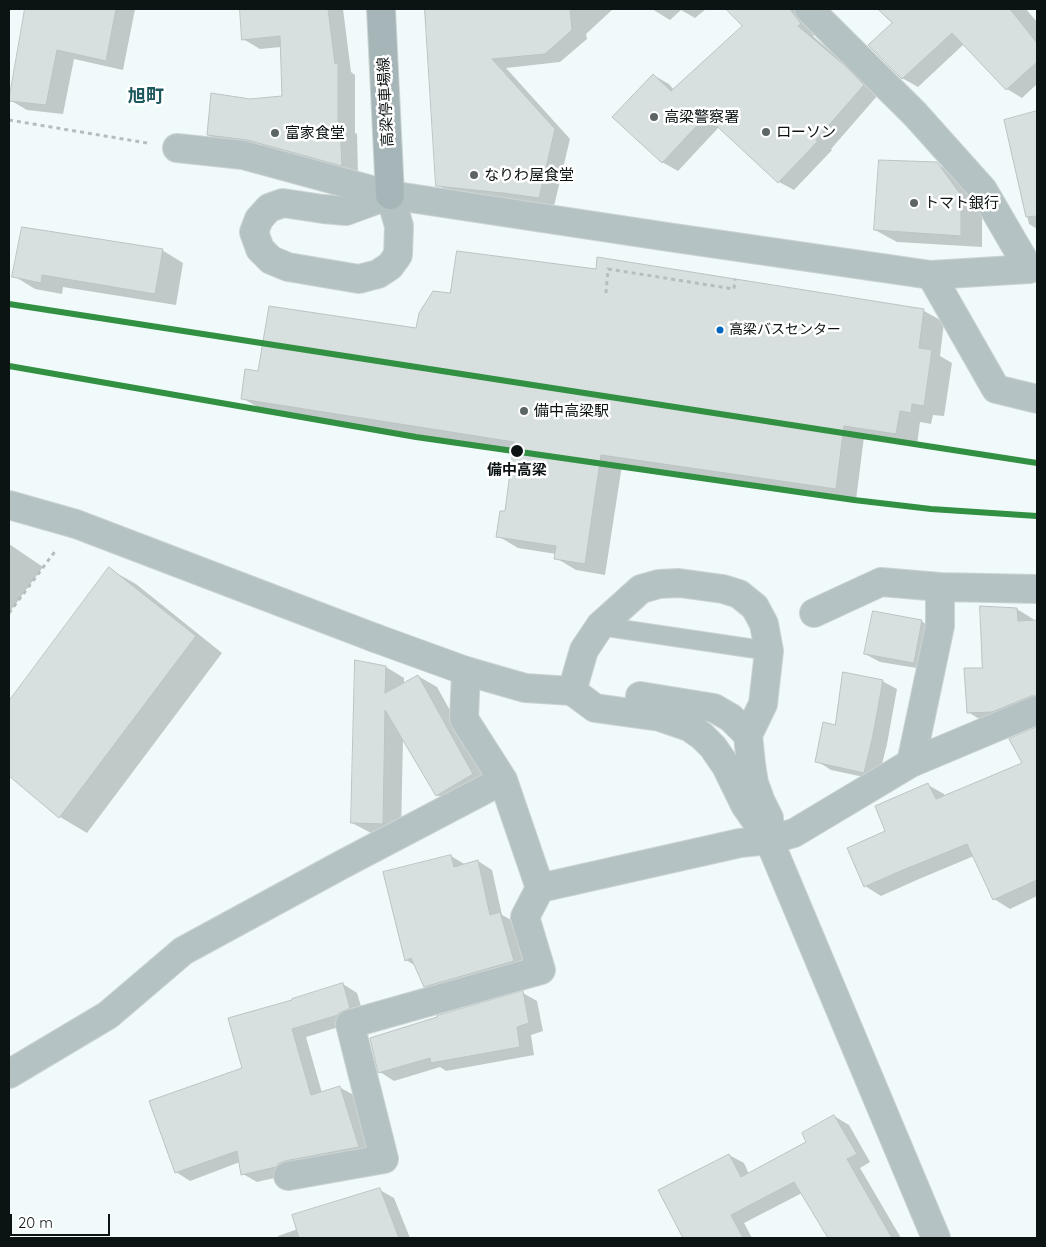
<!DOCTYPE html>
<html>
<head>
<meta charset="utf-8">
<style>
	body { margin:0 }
	#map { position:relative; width:1046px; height:1247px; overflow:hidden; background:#f1fafa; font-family:Quicksand,sans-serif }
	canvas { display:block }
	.frame { position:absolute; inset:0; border:10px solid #0c1313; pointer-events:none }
	.scale { position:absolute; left:10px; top:1214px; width:100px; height:22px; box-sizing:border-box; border:2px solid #0c1313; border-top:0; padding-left:6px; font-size:15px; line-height:18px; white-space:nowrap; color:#0c1313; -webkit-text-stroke:4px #fff; paint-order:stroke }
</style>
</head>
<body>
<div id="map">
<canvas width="1046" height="1247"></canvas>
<div class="frame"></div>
<div class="scale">20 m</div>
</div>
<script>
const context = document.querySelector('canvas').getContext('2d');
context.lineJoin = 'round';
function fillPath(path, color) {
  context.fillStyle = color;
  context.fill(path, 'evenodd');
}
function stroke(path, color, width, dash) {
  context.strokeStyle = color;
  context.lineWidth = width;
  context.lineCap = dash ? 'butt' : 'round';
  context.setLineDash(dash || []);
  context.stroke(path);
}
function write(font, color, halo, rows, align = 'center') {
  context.font = font + ' Quicksand,"Noto Sans JP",sans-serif';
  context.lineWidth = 5;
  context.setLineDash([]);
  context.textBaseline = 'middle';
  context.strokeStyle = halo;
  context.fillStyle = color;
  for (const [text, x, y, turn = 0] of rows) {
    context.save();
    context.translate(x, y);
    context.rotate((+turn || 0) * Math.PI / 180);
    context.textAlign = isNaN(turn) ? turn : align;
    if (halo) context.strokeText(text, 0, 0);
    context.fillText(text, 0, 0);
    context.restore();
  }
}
fillPath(new Path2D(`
	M26,9h109l-12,61 -49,-11 -11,55 -36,-4 -17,-10z
	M241,9h102l8,63 4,3v58l2,1 1,40 -133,-29 -17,-10 42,-35 33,-3 -2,-50 -21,2 -17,-10z
	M425,9h188l-27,25 1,5 -27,23 -54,6 64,71 -16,67 -101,-12 -15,-9 -11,-161 -2,-1z
	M652,9h54l-11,9 -14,-8 -11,10z
	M728,9h84l4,24 -3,3 45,39 20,20 -47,54 1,1 -38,40 -15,-8 -59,-56 -42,45 -16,-9 -9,-87 16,9 5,6 70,-64z
	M880,9h146l11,13v62l-15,14 -15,-9 -43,-45 -46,43 -16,-9 -9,-55z
	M1037,113v116l-8,-5 -23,-103z
	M937,164l21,12 24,32v39l-85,-5 -22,-12z
	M162,250l21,13 -7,42 -113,-18 -1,7 -27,-5 -21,-13z
	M598,259l326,52 20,11 -4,34 12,7 -8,53 -11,-1 -2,9 -11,-2 -3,23 -53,-8 -8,63 -234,-35 -17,110 -29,-5 -20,-12v-4l-38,-6 -20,-12 9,-24 7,-62 -251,-40 -21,-12 17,-26 158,-42 34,-35 146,-25z
	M9,544l34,23 -34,46z
	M109,569l27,15 86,69 -135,180 -27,-16 -51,-42v-72z
	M1017,609l16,10v3h4v87l-53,13 -16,-10 15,-43z
	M921,621l15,9 -7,40 -49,-8 -15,-8z
	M386,667l18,11v6l14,-8 19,11 54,97 -35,22 -19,-11 -34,-58 -2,97 -30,-1 -19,-10z
	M882,681l15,8 -10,55 -9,36 -47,-10 -14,-9 19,-35z
	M1037,728v96l-5,3 5,10v59l-27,13 -16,-10 -20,-43 -55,23 -38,17 -16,-10 22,-55 41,-46 16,9 1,2 79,-32 -13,-25z
	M451,856l15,9 12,-4 14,9 10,45 13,7 13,47 -89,25 -14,-8 -9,-20 -10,-6z
	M343,984l14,9 7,23 -12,7 -46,14 16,56 17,-6 15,8 19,60 -116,27 -14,-8 -3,-12 -50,19 -14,-9 68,-103 49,-68z
	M523,993l14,8 6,30 -12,4 3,20 -88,16 -6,-4 -46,14 -14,-9z
	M834,1116l15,9 21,37 -10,6 41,70h-72l-27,-45 -58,30 8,15h-67l-26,-47 70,-36 15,8 5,11 59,-31z
	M380,1190l14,8 16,40h-131l-1,-2 20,-7z`), '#0003');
const building = new Path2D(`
	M25,9h91l-10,52 -49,-11 -11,55 -37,-4z
	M240,9h88l7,55 3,-1v60h2l2,43 -95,-26 -40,-5 4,-42 39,6 32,-3 -2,-60 -38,4z
	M425,9h145l2,21 -27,24 -53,5 63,70 -16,69 -36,-5 -67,-7z
	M726,9h64l11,15 -3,2 45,38 21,21 -48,55 2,1 -40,42 -72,-67 -44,47 -50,-46 41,-43 18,17 71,-65z
	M878,9h132l27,34v19l-31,28 -54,-57 -50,46 -34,-34 24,-22z
	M1037,111v105l-11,1 -22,-97z
	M879,160l58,2 24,33v41l-87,-6z
	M22,227l141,22 -8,45 -113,-19 -1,8 -29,-6z
	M457,251l139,18 1,-12 327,52 -5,39 13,2 -8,56 -12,-2 -1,9 -11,-2 -4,23 -52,-8 -8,63 -235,-34 -16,109 -31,-5 2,-13 -60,-9 4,-26h5l9,-69 -273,-43 4,-30 13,2 11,-65 147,22 3,-15 14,-22 17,2z
	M109,567l87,69 -137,182 -50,-42v-75z
	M980,606l37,2 1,13 19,-1v75l-6,1 -39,16 -25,1 -3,-45h18z
	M873,611l49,9 -8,43 -50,-9z
	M355,660l31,6 -1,27 33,-18 55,99 -37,22 -51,-86 -2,114 -32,-1z
	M843,672l40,8 -10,55 -9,38 -49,-11 8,-40 12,3z
	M1037,727v153l-44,20 -26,-56 -64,26 -39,17 -17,-39 38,-17 -10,-25 53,-23 8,16 86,-36 -13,-24z
	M451,855l3,12 24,-7 12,55 10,-3 14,49 -90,26 -13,-29 -6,3 -22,-89z
	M343,983l7,25 -11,5 -1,2 -46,14 19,66 29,-9 19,61 -74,14 -7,3 -2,3 -35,8 -4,-24 -62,22 -26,-72 93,-33 -14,-50 64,-18v-1z
	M523,991l6,32 -12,4 3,20 -89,16 -1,-5 -52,15 -8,-35 67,-21v-1z
	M834,1115l23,39 -10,5 45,79h-64l-34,-56 -63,33 12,23h-60l-25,-48 71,-36 12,23 65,-35 -4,-9z
	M380,1188l19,50h-100l-7,-23z`);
fillPath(building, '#d8dfdf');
stroke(building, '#bbc3c3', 1);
const service = new Path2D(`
	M600,626l169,25`);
const minor = new Path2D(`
	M809,9l106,105 68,76 46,79
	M177,148l66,7 147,40
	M390,195l9,31 -1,29 -8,11 -12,8 -19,5 -71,-12 -17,-7 -11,-11 -6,-17 5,-13 10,-11 14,-5 40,6 23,2z
	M931,275l65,114 41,10
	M9,505l67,19 299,114
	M814,613l67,-31 59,5 97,2
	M466,671l-2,48 39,61
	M572,691l12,-41 16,-24 41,-37 18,-5 20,-1 44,6 16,5 16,13 9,17 5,27 -6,53 -15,31 3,29 3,19 7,19 8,16v22
	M572,691l23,17 65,9 29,10 13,9 11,11 13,19 19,39 9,13
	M640,696l74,12 17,10 17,17
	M911,763l29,-137v-39
	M540,888l200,-45 29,-3 25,-7 117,-70 126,-53
	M9,1074l99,-59 75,-64 160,-87 160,-84 37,108 -15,29 16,53 -191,54 34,135 -96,17`);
const tertiary = new Path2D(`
	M390,195l278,42 263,38 98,-6 8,-2
	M375,638l91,33 59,17 47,3
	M769,840l167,398`);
const secondary = new Path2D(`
	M381,9l9,186`);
stroke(service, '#cdd4d4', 20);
stroke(minor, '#cdd4d4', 30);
stroke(tertiary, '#cdd4d4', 30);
stroke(secondary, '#cdd4d4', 30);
stroke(new Path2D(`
	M9,120l138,23
	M606,293l2,-24 126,20 1,-10
	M9,613l47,-63`), '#b5bebe', 3, [4, 4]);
stroke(service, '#b5c2c3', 18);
stroke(minor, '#b5c2c3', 28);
stroke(tertiary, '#b5c2c3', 28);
stroke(secondary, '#a6b6b8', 28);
stroke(new Path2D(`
	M9,304l1028,159
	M9,366l407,71 438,63 77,9 106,7`), '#319041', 6);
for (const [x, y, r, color] of [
	[654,117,5,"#5c6464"],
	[766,132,5,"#5c6464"],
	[275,133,5,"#5c6464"],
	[474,175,5,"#5c6464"],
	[914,203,5,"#5c6464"],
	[720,330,4.5,"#0065bd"],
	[524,411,5,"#5c6464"],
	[517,451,7,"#0c1313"]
]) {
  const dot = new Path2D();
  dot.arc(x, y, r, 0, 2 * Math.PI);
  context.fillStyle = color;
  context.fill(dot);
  stroke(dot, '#fff', 2);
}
write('14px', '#0c1313', '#fff', [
	["高梁バスセンター",729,330]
], 'left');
write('15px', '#0c1313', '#fff', [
	["高梁停車場線",386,102,-93]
]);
write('15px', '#0c1313', '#fff', [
	["高梁警察署",664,117],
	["ローソン",776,132],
	["富家食堂",285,133],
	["なりわ屋食堂",484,175],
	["トマト銀行",924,203],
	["備中高梁駅",534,411]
], 'left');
write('bold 15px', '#0c1313', '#fff', [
	["備中高梁",517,470]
]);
write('bold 18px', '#1c575c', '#fff', [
	["旭町",146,97]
]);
</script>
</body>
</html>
